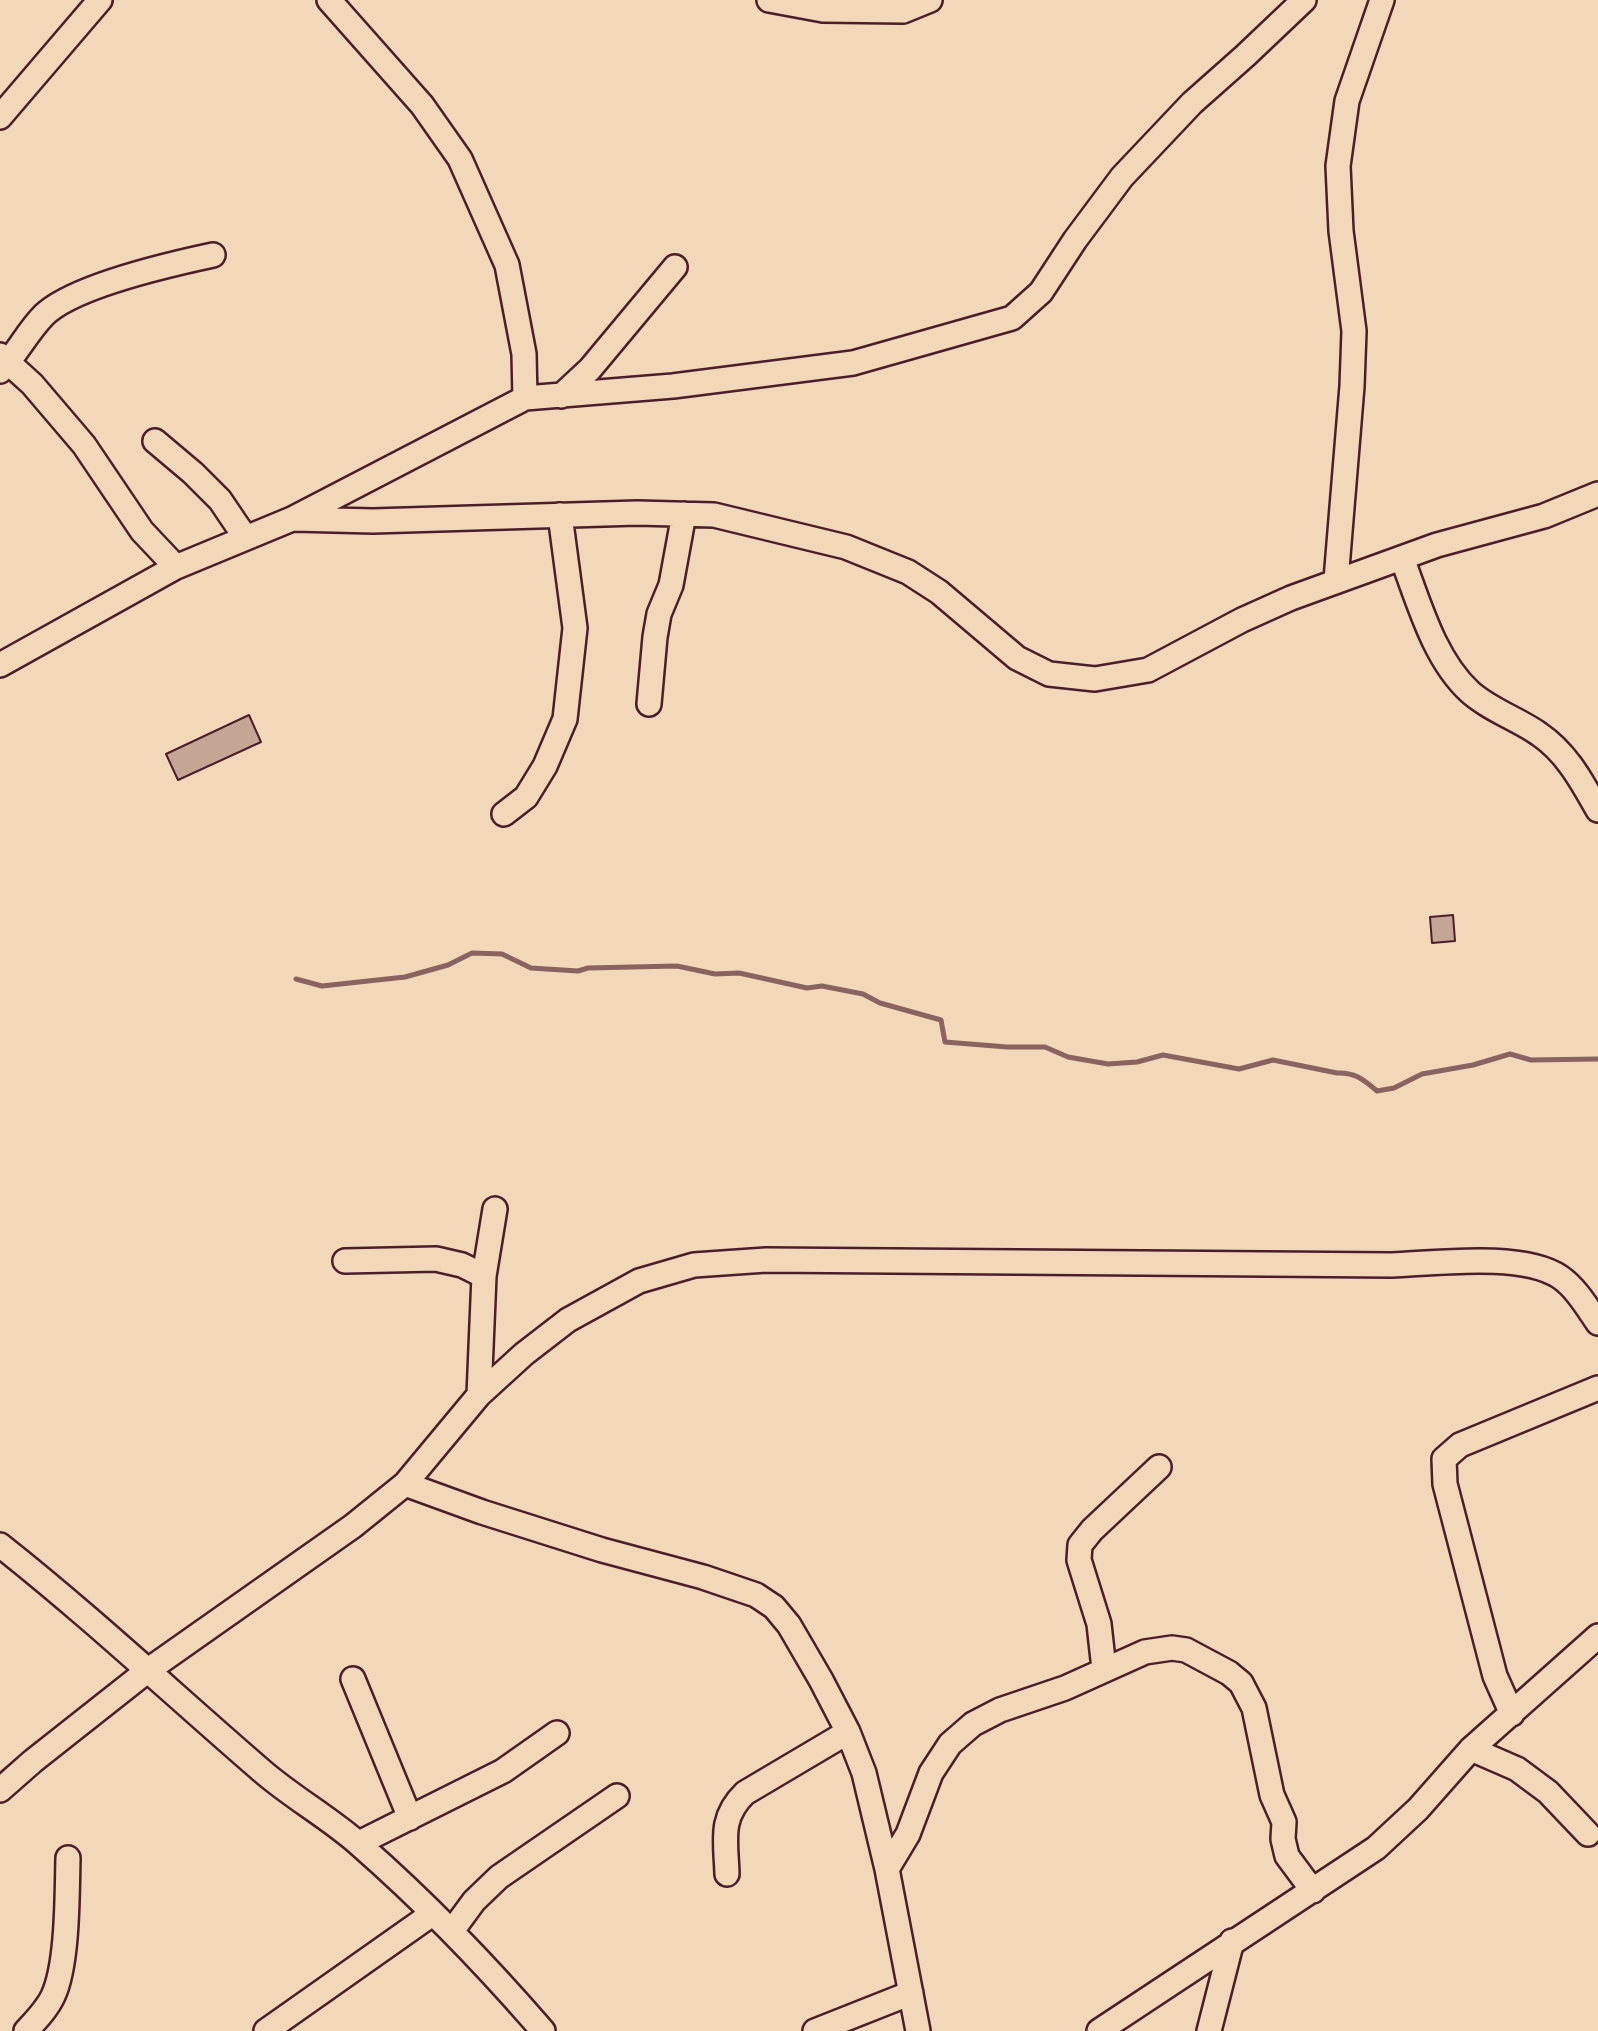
<!DOCTYPE html>
<html>
<head>
<meta charset="utf-8">
<style>
	body { margin:0 }
	canvas { display:block; background:#f2d7b9 }
</style>
</head>
<body>
<canvas width="1598" height="2031"></canvas>
<script>
const context = document.querySelector('canvas').getContext('2d');
context.lineJoin = 'round';
function stroke(path, color, width, dash) {
  context.strokeStyle = color;
  context.lineWidth = width;
  context.lineCap = dash ? 'butt' : 'round';
  context.setLineDash(dash || []);
  context.stroke(path);
}
function fillPath(path, color) {
  context.fillStyle = color;
  context.fill(path, 'evenodd');
}
stroke(new Path2D(`
	M296,979l26,7 83,-9 43,-12 24,-12 30,1 29,14 47,3 10,-3 89,-2 38,8 24,-1 68,15 15,-2 41,8 17,9 61,17 4,22 62,5h38l23,10 40,7 29,-2 26,-7 76,14 34,-9 64,13c18,-1 27,7 40,18l17,-3 28,-14 51,-9 37,-11 21,6 67,-1`), '#88635f', 5);
const building = new Path2D(`
	M249,715l12,27 -83,38 -12,-26z
	M1453,915l2,26 -23,2 -2,-26z`);
fillPath(building, '#c5a694');
stroke(building, '#4a1f2b', 2);
const minor = new Path2D(`
	M329,0l93,105 38,54 47,106 17,89 1,44
	M769,0l54,10 80,1 27,-11
	M0,117l100,-117
	M0,355l32,29 52,61 58,86 34,36
	M0,371c17,-17 27,-39 44,-56 30,-29 127,-51 169,-60
	M561,396l29,-27 85,-102
	M155,441l38,32 27,27 25,37
	M294,519l79,2 264,-8 77,2 132,32 62,25 31,20 78,66 32,16 46,5 53,-9 94,-50 49,-22 146,-53 107,-29 54,-22
	M1402,558c17,45 32,101 68,134 20,18 48,27 69,42 28,19 43,48 59,76
	M1336,580l16,-194 2,-55 -13,-100 -3,-65 9,-65 35,-101
	M0,665l176,-98 116,-48 233,-121 148,-12 180,-23 159,-45 29,-26 34,-52 47,-63 70,-74 53,-47 59,-56
	M649,704l6,-67 4,-23 12,-29 13,-71
	M504,814l22,-17 19,-31 20,-47 10,-91 -15,-113
	M345,1261l91,-2 26,6 22,11
	M479,1395l5,-119 11,-67
	M405,1484l77,28 120,38 101,27 53,18 18,12 15,18 32,55 27,52 16,41 23,96 31,162
	M0,1545c91,72 175,151 262,226 31,27 68,47 98,74 65,57 126,120 183,186
	M1104,1669l-5,-45 -20,-64 1,-15 12,-15 67,-63
	M353,1679l57,139
	M1512,1714l-17,-38 -50,-192 -1,-25 16,-14 138,-57
	M1471,1749l46,20 31,23 40,42
	M0,1790l33,-29 114,-90 206,-145 52,-42 74,-89 45,-41 44,-34 71,-39 55,-16 72,-5 626,5c45,-2 131,-13 168,12 16,11 27,30 38,46
	M359,1843l144,-72 54,-38
	M887,1869l21,-35 23,-61 19,-29 23,-20 27,-14 65,-22 80,-36 27,-4 14,2 43,23 12,10 13,25 18,87 12,27 -1,17 4,17 26,35
	M727,1874c-1,-33 -8,-56 18,-81l103,-61
	M452,1931l22,-30 25,-24 118,-81
	M26,2031c10,-11 21,-22 27,-35 15,-32 14,-102 15,-138
	M266,2031l166,-117
	M815,2031l96,-38
	M1099,2031l277,-183 42,-39 53,-60 127,-113
	M1209,2031l23,-90`);
stroke(minor, '#4a1f2b', 28);
stroke(minor, '#f2d7b9', 23);
</script>
</body>
</html>
